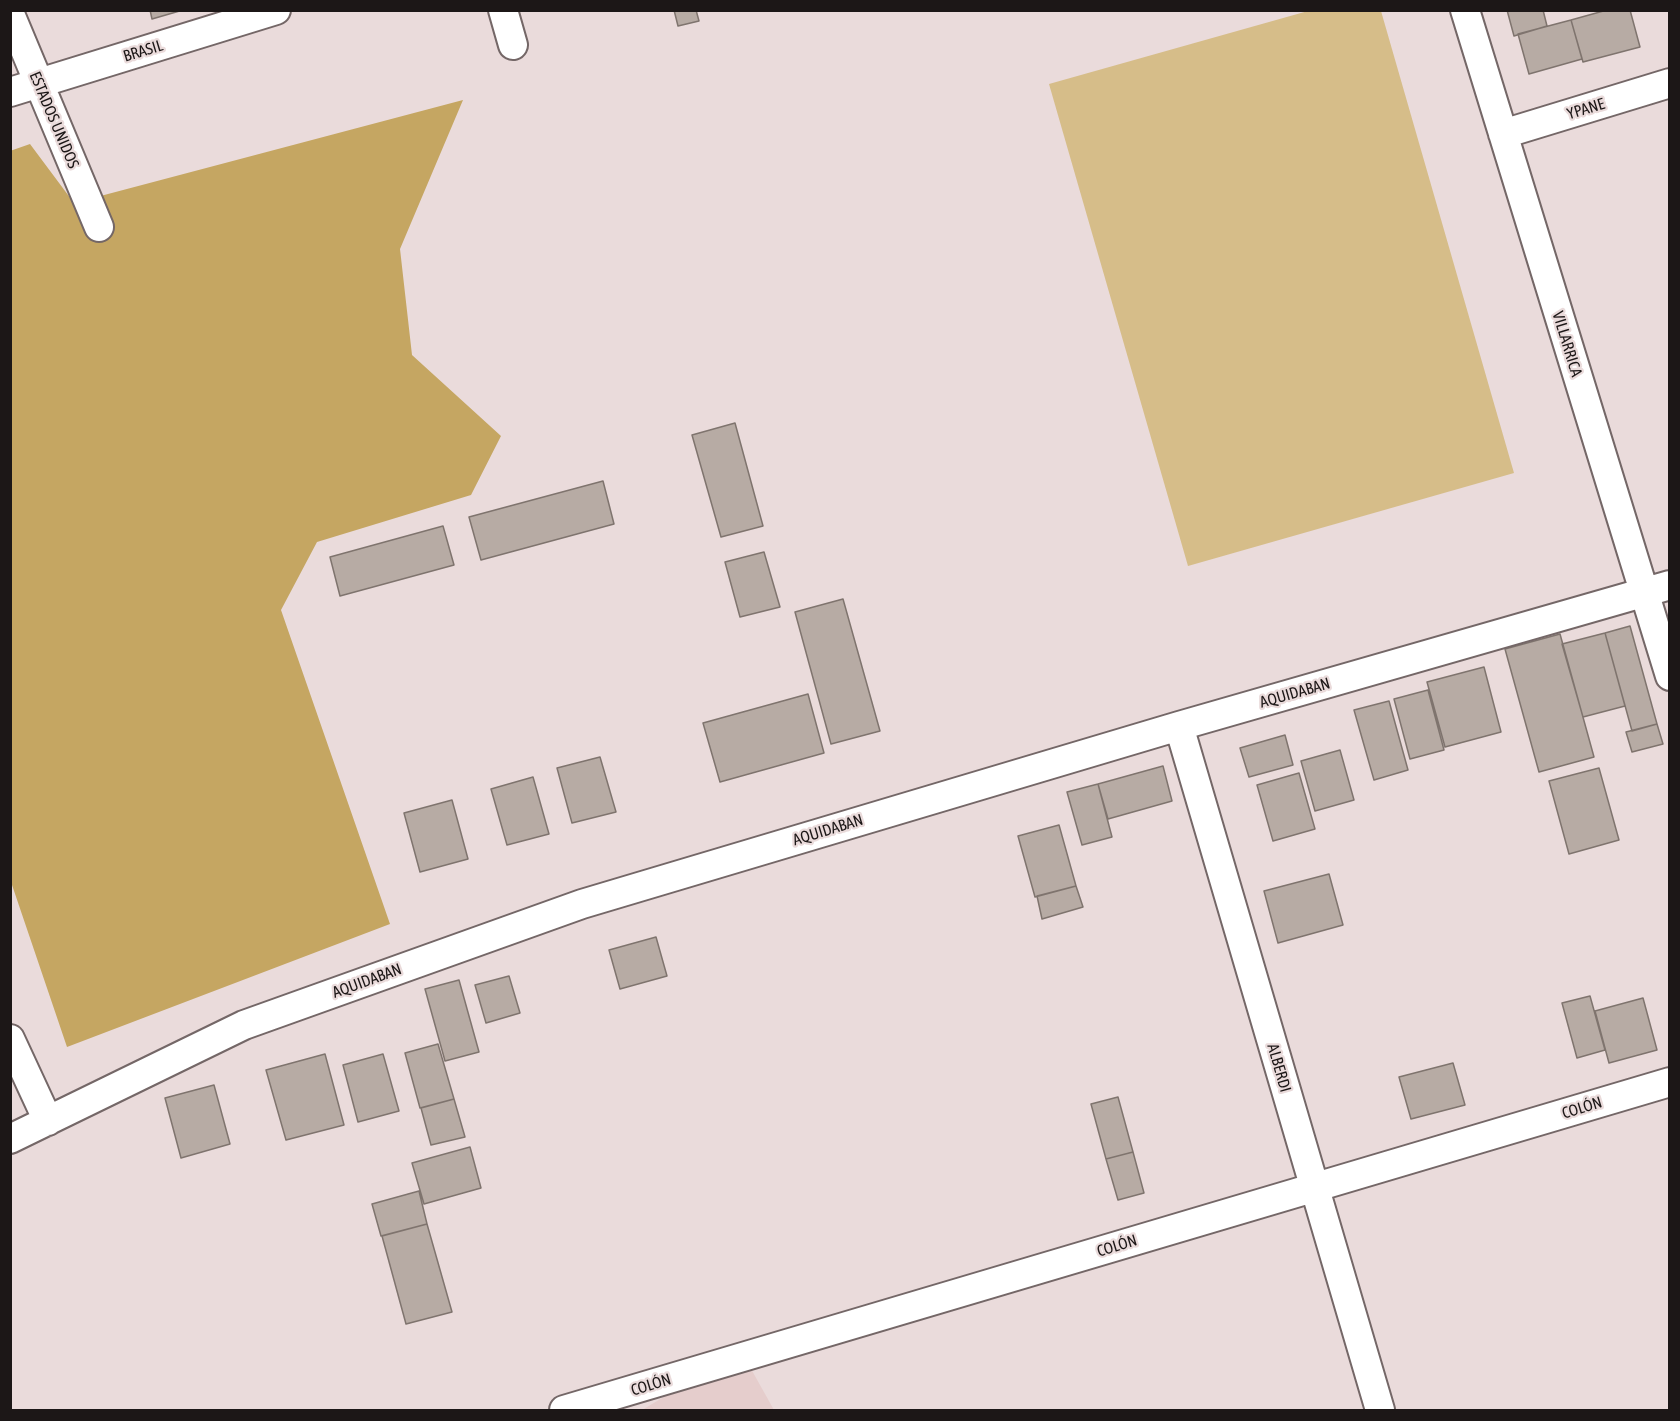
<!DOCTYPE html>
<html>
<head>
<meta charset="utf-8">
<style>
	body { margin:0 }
	#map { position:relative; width:1680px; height:1421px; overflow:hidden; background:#eadbdb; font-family:"Asap Condensed",sans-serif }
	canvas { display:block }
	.frame { position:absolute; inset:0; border:12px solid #1c1717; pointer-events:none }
</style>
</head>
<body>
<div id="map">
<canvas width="1680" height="1421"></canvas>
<div class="frame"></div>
</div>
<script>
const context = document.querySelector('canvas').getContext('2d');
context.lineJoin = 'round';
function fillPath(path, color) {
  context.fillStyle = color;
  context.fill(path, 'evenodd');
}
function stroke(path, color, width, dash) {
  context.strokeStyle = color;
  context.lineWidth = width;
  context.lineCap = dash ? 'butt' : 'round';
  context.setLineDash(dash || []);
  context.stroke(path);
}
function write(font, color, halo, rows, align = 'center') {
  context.font = font + ' "Asap Condensed",sans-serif';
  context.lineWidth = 4.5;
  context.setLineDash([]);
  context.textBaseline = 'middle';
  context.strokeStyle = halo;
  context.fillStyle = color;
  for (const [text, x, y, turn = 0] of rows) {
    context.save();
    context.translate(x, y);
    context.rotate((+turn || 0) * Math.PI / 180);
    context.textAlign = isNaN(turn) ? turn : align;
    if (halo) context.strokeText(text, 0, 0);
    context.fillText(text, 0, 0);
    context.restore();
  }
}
fillPath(new Path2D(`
	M741,1351l33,59h-132z`), '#e5cdcc');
fillPath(new Path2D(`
	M1308,11h73l133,462 -326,93 -139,-482z`), '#d6bd89');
fillPath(new Path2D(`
	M463,100l-63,149 12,106 89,81 -30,59 -154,47 -36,68 109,314 -323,123 -56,-165 -1,-731 20,-7 44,59z`), '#c5a662');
const building = new Path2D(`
	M150,10h33l-31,9z
	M674,10h22l3,11 -21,5z
	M1507,10h36l4,16 -33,10z
	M1607,10h23l10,37 -57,15 -12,-42z
	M1571,20l11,39 -53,15 -11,-40z
	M735,423l28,103 -42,11 -29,-102z
	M603,481l11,43 -133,36 -12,-43z
	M443,526l11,39 -114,31 -10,-39z
	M764,552l16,55 -40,10 -15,-55z
	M843,599l37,132 -49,13 -36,-132z
	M1630,626l27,98 -25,7 -27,-98z
	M1605,633l20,73 -42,11 -21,-73z
	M1560,634l34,123 -55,15 -34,-123z
	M1484,667l17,65 -56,15 -18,-65z
	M1428,690l16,60 -34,9 -16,-60z
	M808,694l16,59 -104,29 -17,-59z
	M1389,701l19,69 -34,10 -20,-70z
	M1657,724l6,20 -31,8 -6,-20z
	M1285,735l8,30 -44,12 -9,-29z
	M1340,750l14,50 -39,11 -14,-50z
	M600,757l16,55 -44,11 -15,-55z
	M1163,766l9,35 -64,18 -10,-35z
	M1599,768l20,72 -50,14 -20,-73z
	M1299,773l16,56 -42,12 -16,-56z
	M533,777l16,57 -42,11 -16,-56z
	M1098,784l14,53 -30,8 -15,-53z
	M452,800l16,59 -48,13 -16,-59z
	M1059,825l17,61 -41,11 -17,-61z
	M1329,874l14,51 -65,18 -14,-52z
	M1076,886l7,21 -41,12 -5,-23z
	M656,937l11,39 -47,13 -11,-39z
	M509,976l11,37 -34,10 -11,-38z
	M459,980l20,72 -34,9 -20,-72z
	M1590,996l15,54 -28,8 -15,-55z
	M1643,998l14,52 -48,13 -14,-52z
	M438,1044l16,55 -34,9 -15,-55z
	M325,1054l19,71 -58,15 -20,-70z
	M383,1054l16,57 -41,11 -15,-57z
	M1453,1063l12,42 -54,14 -12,-42z
	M214,1085l16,59 -49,14 -16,-60z
	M1118,1097l15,55 -27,7 -15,-55z
	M454,1099l11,38 -34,8 -10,-37z
	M470,1147l11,41 -57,16 -12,-41z
	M1133,1152l11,41 -26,7 -12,-41z
	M419,1191l8,33 -46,12 -9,-32z
	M427,1224l25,88 -46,12 -24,-88z`);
fillPath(building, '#b7aba4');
stroke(building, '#7f746e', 1.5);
const minor = new Path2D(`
	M503,10l10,35
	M1465,10l205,666
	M10,14l89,213
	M10,92l266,-82
	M1503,134l167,-51
	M1179,726l201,684
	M10,1039l38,82
	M10,1139l234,-114 338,-121 597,-178 491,-141
	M564,1410l1106,-328`);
stroke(minor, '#746767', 32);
stroke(minor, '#fff', 28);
write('16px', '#1c1717', '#eadbdb', [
	["BRASIL",143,51,-17],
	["YPANE",1586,109,-17],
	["ESTADOS UNIDOS",54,120,67],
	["VILLARRICA",1567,344,73],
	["AQUIDABAN",1295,693,-16],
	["AQUIDABAN",828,830,-17],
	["AQUIDABAN",367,981,-20],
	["ALBERDI",1279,1068,74],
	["COLÓN",1582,1108,-17],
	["COLÓN",1117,1246,-17],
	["COLÓN",651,1385,-17]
]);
</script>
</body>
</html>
